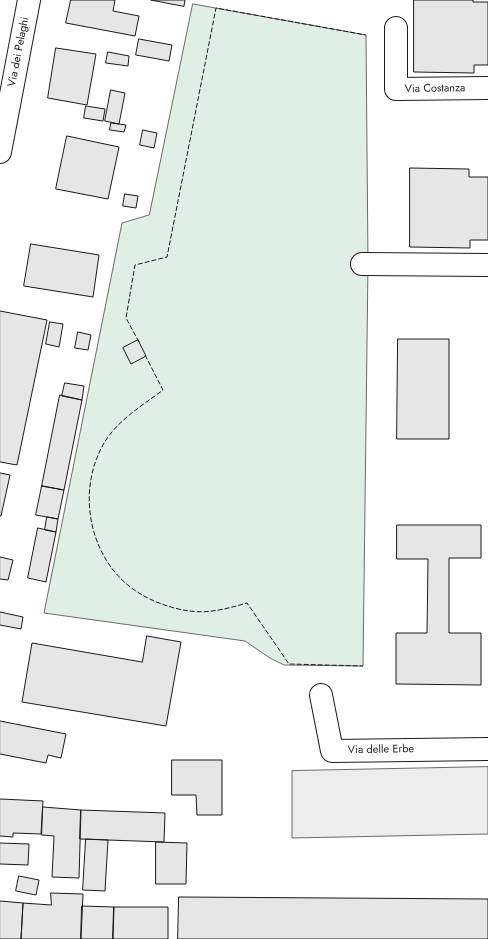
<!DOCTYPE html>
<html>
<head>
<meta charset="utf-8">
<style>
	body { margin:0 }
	canvas { display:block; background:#fff }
</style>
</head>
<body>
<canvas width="488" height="939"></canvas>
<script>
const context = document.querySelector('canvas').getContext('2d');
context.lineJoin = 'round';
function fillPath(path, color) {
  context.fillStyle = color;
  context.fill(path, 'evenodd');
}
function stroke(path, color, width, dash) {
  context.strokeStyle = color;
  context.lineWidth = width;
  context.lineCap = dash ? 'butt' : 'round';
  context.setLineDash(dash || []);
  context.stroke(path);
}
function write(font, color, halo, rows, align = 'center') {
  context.font = font + ' Jost,sans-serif';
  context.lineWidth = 3;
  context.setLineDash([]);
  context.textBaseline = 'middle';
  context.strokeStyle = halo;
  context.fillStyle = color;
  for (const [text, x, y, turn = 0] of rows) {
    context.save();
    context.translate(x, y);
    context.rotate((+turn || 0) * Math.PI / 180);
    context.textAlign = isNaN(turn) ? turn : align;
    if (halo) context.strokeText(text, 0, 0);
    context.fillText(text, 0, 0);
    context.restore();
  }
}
const green = new Path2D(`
	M193,4l173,31 2,228 -5,403 -79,-1 -14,-7 -25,-17 -201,-28 78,-390 27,-8z`);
fillPath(green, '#e0efe3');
stroke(green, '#6a6a6a', 1);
const parking = new Path2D(`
	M488,767v67l-196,4v-67z`);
fillPath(parking, '#ededed');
stroke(parking, '#6a6a6a', 1);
const building = new Path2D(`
	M71,0h44l-2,11 26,5 -4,20 -69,-13z
	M151,0h34l-1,6z
	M414,0h59v2h15v63h-14v8l-60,-1z
	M139,39l33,6 -3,16 -33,-6z
	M56,48l40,6 -9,51 -39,-7z
	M108,52l21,4 -1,10 -22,-3z
	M111,90l14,3 -6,31 -14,-3z
	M86,106l19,3 -2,12 -19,-3z
	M111,123l15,2 -2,7 -14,-2z
	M143,130l14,3 -3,15 -14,-3z
	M67,136l52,11 -11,52 -52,-10z
	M410,168l59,1v8h19v63h-18v8l-60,-1z
	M125,194l13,2 -2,12 -13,-2z
	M31,244l68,11 -6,42 -69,-11z
	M0,311l47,9 -30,145 -17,-3z
	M50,322l13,2 -4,23 -13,-3z
	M78,332l13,3 -3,15 -13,-2z
	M398,339h51v100h-52z
	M138,340l8,16 -15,8 -8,-16z
	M65,383l19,3 -2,14 -20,-4z
	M60,395l22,5 -18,90 -22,-4z
	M0,473l10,2 -9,41h-1z
	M42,486l22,4 -6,29 -22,-4z
	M47,517l11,2 -2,13 -11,-2z
	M397,525h84v33h-32v75h32v52l-85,-1v-51h31l1,-74h-31z
	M38,528l18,4 -10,50 -18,-4z
	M0,557l13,3 -5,20 -8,-1z
	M0,612l23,5 -2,12 -21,-4z
	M147,636l34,6 -15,84 -144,-24 10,-59 110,19z
	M0,721l66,13 -5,24 -13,-3 -2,8 -46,-9z
	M172,760h50v55h-25l-1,-20h-24z
	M0,799l43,2 -2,33 -28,-1v4l-13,-1z
	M43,807l38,3 -2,68 -27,-1 2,-41 -12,-1z
	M81,810l84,3 -1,29 -84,-3z
	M86,839l22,1 -3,51 -22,-1z
	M156,842l31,1 -1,41h-30z
	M0,843l29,1 -1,21 -28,-1z
	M19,876l20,4 -3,15 -20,-4z
	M51,893l32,1 -2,45h-60l2,-36 28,2z
	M179,897l309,2v40h-310z
	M0,901l23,2 -2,36h-21z
	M82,906l32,1 -1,32h-32z
	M114,907h54v32h-55z`);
fillPath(building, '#e6e6e6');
stroke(building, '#1a1a1a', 1);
const minor = new Path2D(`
	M396,28v61l92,-1
	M0,152l29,-152
	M362,264l126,1
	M321,695l11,56 156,-2`);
stroke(minor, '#1a1a1a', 24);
stroke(minor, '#fff', 22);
stroke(new Path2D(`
	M139,342l-13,-24 9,-53 32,-8 49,-249 150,27
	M145,355l18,35c-24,18 -52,34 -64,63 -22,48 -6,112 40,140 14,9 34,16 51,18 19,3 39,-3 57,-8l42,61 74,2`), '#1a1a1a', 1, [5, 2]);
write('11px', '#1a1a1a', '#fff', [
	["Via dei Pelaghi",19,52,-79],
	["Via Costanza",435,89,-1],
	["Via delle Erbe",381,750,-1]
]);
</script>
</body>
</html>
